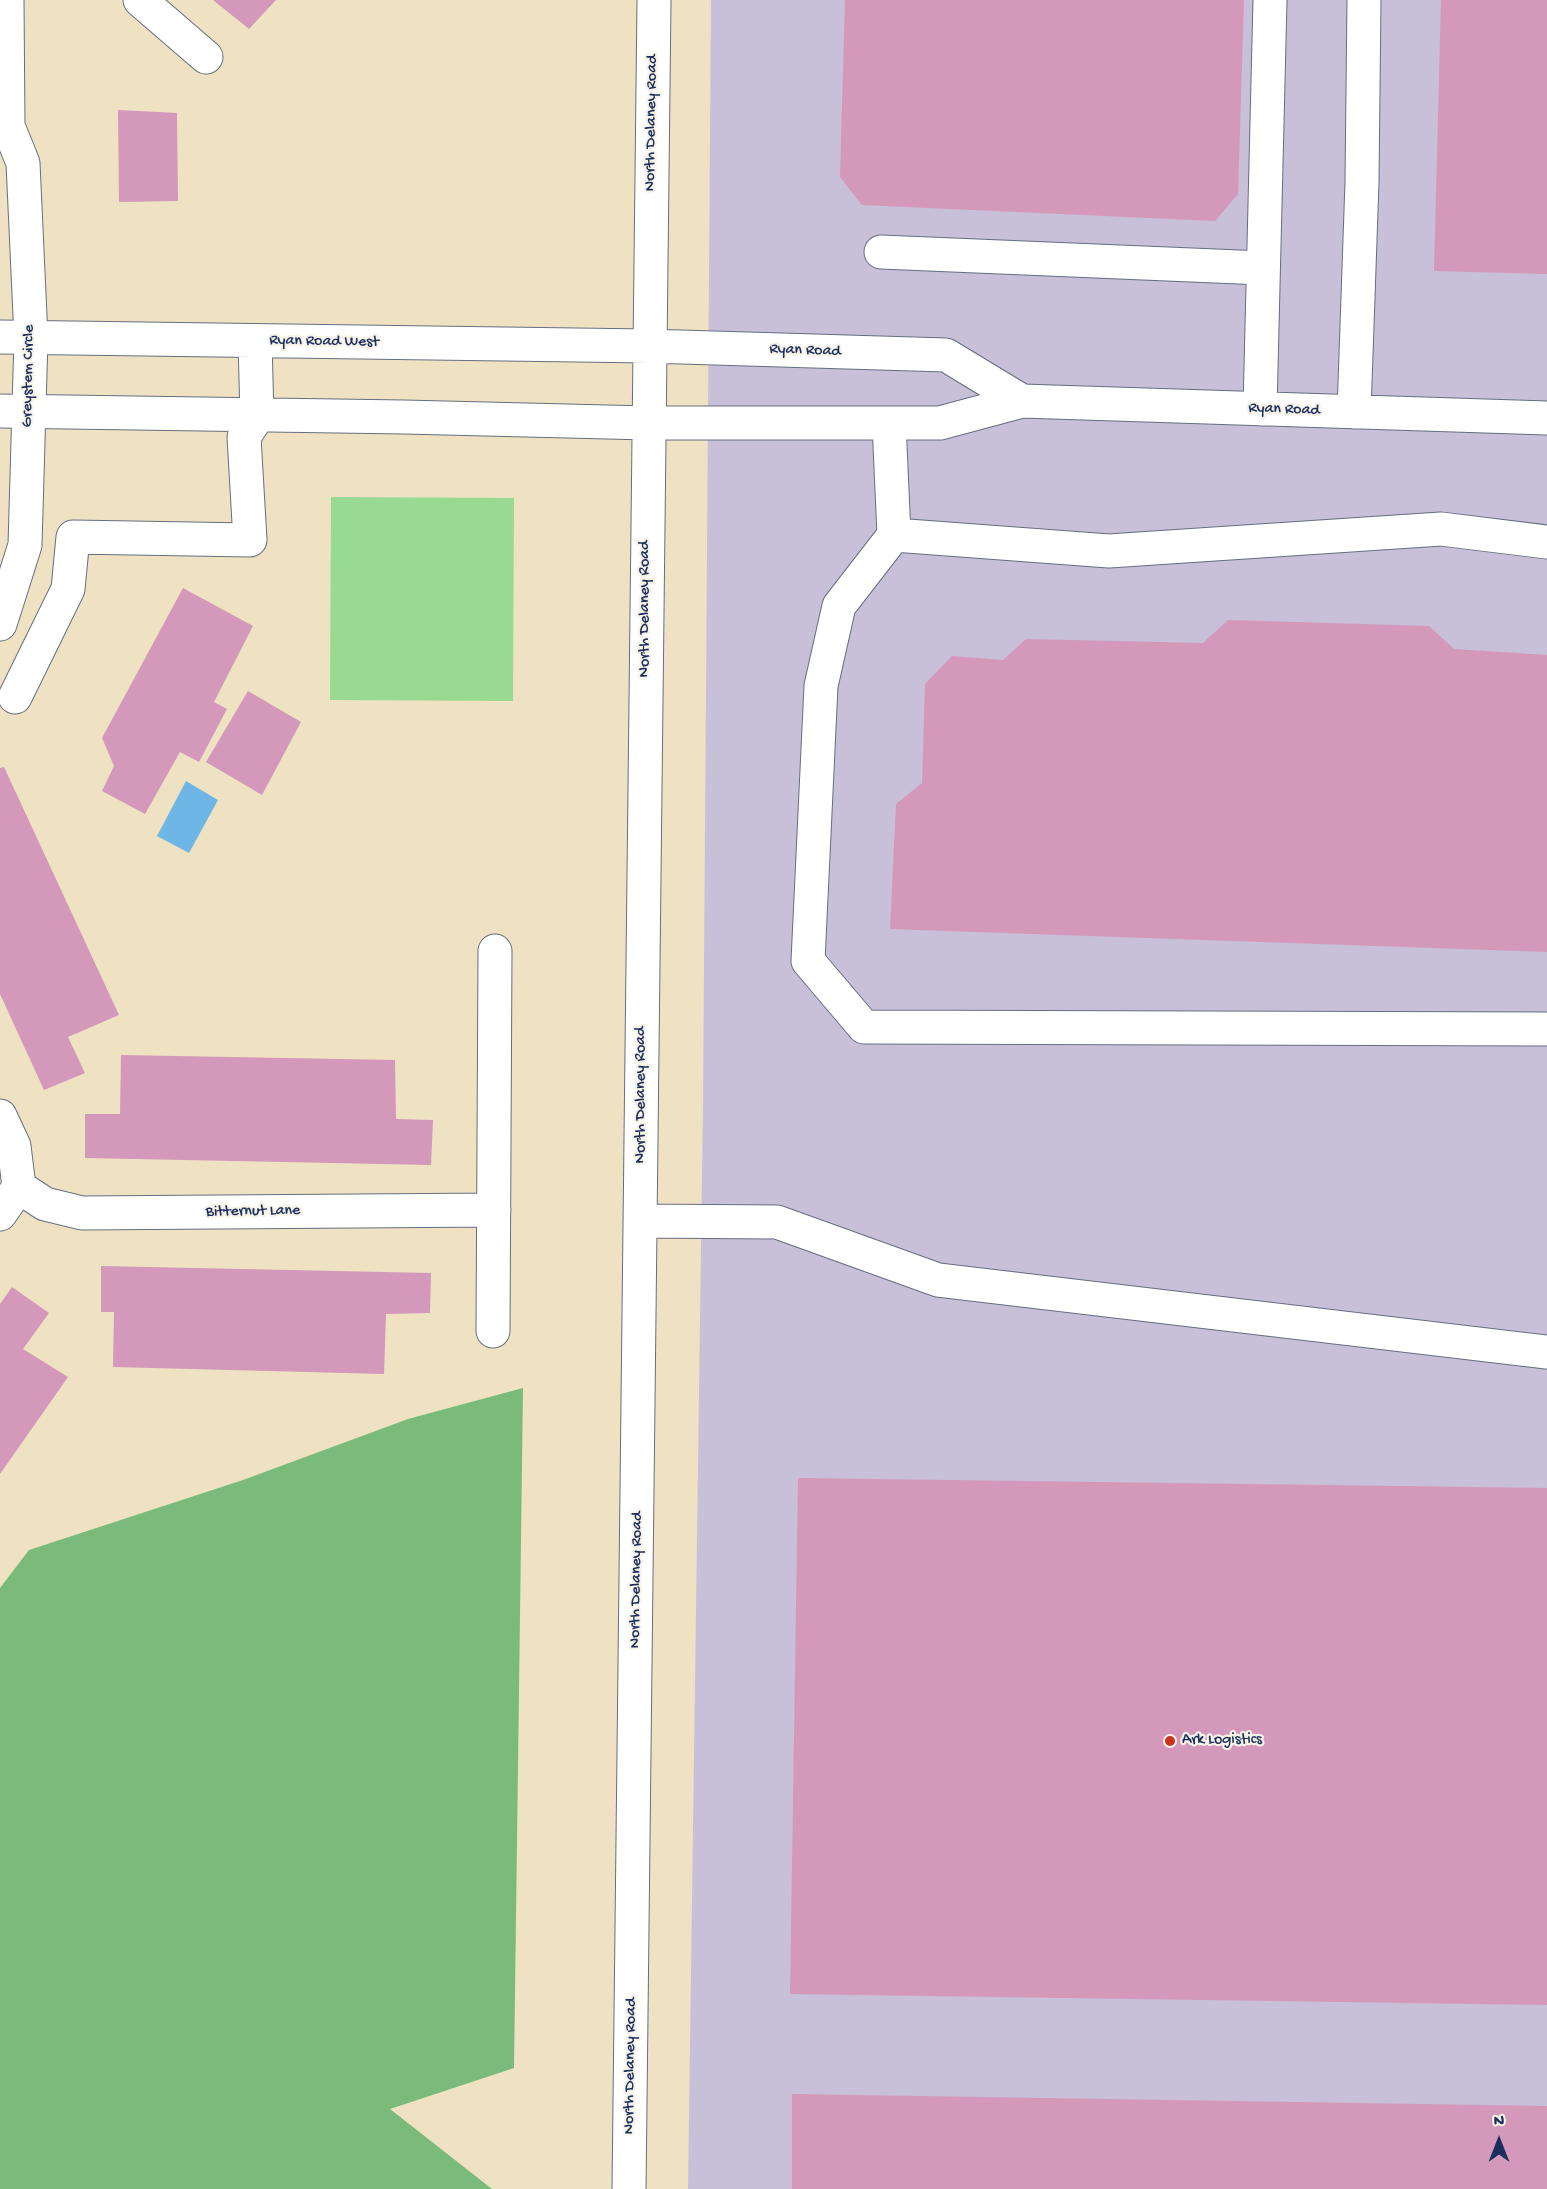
<!DOCTYPE html>
<html>
<head>
<meta charset="utf-8">
<style>
	body { margin:0 }
	#map { position:relative; width:1547px; height:2189px; overflow:hidden; background:#eee2c3; font-family:"Gochi Hand",sans-serif }
	canvas { display:block }
	.north { position:absolute; left:1469px; top:2111px; width:60px; height:60px; -webkit-text-stroke:4px #f7f3e8; paint-order:stroke; rotate:0deg; font-size:16px; font-weight:700; line-height:24px; text-align:center; color:#1b2f5e }
	.north::after { content:''; display:block; margin:auto; width:21px; height:27px; background:#1b2f5e; clip-path:polygon(50% 0,100% 100%,50% 72%,0 100%) }
</style>
</head>
<body>
<div id="map">
<canvas width="1547" height="2189"></canvas>
<div class="north">N</div>
</div>
<script>
const context = document.querySelector('canvas').getContext('2d');
context.lineJoin = 'round';
function fillPath(path, color) {
  context.fillStyle = color;
  context.fill(path, 'evenodd');
}
function stroke(path, color, width, dash) {
  context.strokeStyle = color;
  context.lineWidth = width;
  context.lineCap = dash ? 'butt' : 'round';
  context.setLineDash(dash || []);
  context.stroke(path);
}
function write(font, color, halo, rows, align = 'center') {
  context.font = font + ' "Gochi Hand",sans-serif';
  context.lineWidth = 4.5;
  context.setLineDash([]);
  context.textBaseline = 'middle';
  context.strokeStyle = halo;
  context.fillStyle = color;
  for (const [text, x, y, turn = 0] of rows) {
    context.save();
    context.translate(x, y);
    context.rotate((+turn || 0) * Math.PI / 180);
    context.textAlign = isNaN(turn) ? turn : align;
    if (halo) context.strokeText(text, 0, 0);
    context.fillText(text, 0, 0);
    context.restore();
  }
}
fillPath(new Path2D(`
	M711,0h836v2189h-859l15,-1084z`), '#c8bfd8');
fillPath(new Path2D(`
	M331,497l183,1 -1,203 -183,-1z`), '#98da91');
fillPath(new Path2D(`
	M523,1388l-9,680 -124,41 102,80h-492v-601l29,-38 214,-70 165,-61z`), '#7aba7b');
fillPath(new Path2D(`
	M186,781l32,19 -29,53 -32,-17z`), '#6eb6e6');
fillPath(new Path2D(`
	M213,0h63l-27,29z
	M845,0h399l-6,194 -23,27 -353,-16 -22,-28z
	M1441,0h106v274l-113,-3z
	M118,110l59,3 1,88 -59,1z
	M183,588l70,38 -39,76 13,7 -28,53 -19,-10 -35,62 -43,-23 12,-25 -12,-28z
	M1228,620l201,6 25,23 93,6v297l-657,-23 6,-125 26,-21 3,-99 27,-28 51,4 23,-21 177,4z
	M248,691l53,31 -39,73 -56,-33z
	M4,767l115,248 -51,22 17,36 -41,17 -44,-96v-226z
	M121,1055l274,5 1,59 37,1 -2,45 -346,-7v-44h35z
	M101,1266l330,7 -1,40 -44,1 -2,60 -271,-7 1,-55h-13z
	M12,1287l37,26 -26,36 45,28 -68,97v-170z
	M798,1478l749,10v517l-757,-11z
	M792,2094l755,12v83h-755z`), '#d398ba');
const minor = new Path2D(`
	M140,0l66,57
	M881,252l382,16
	M0,337l648,9 298,9 76,46
	M1260,409l10,-409
	M0,411l404,6 244,6h292l82,-22 525,17
	M1354,412l8,-230 2,-182
	M889,423l5,112 -55,71 -18,80 -13,275 56,66 683,2
	M894,535l215,16 332,-22 106,13
	M0,624l25,-79 6,-207 -8,-175 -15,-37 -1,-126
	M15,697l53,-108 5,-52 177,3 -6,-103 13,-20 -2,-76
	M0,1116l14,30 5,41
	M19,1187l26,17 37,9 412,-3
	M0,1214l19,-27
	M641,1221l136,1 161,58 609,72
	M493,1331l2,-380
	M629,2189l25,-2189`);
stroke(minor, '#656e81', 35);
stroke(minor, '#fff', 33);
for (const [x, y, r, color] of [
	[1170,1741,6,"#c8321e"]
]) {
  const dot = new Path2D();
  dot.arc(x, y, r, 0, 2 * Math.PI);
  context.fillStyle = color;
  context.fill(dot);
  stroke(dot, '#f7f3e8', 2);
}
write('16px', '#1b2f5e', '#f7f3e8', [
	["North Delaney Road",652,123,-89],
	["Ryan Road West",324,342,1],
	["Ryan Road",805,351,2],
	["Greystem Circle",29,376,-89],
	["Ryan Road",1284,410,2],
	["North Delaney Road",646,609,-90],
	["North Delaney Road",642,1095,-90],
	["Bitternut Lane",253,1212,-1],
	["North Delaney Road",637,1580,-89],
	["North Delaney Road",631,2066,-89]
]);
write('16px', '#1b2f5e', '#f7f3e8', [
	["Ark Logistics",1182,1741]
], 'left');
</script>
</body>
</html>
